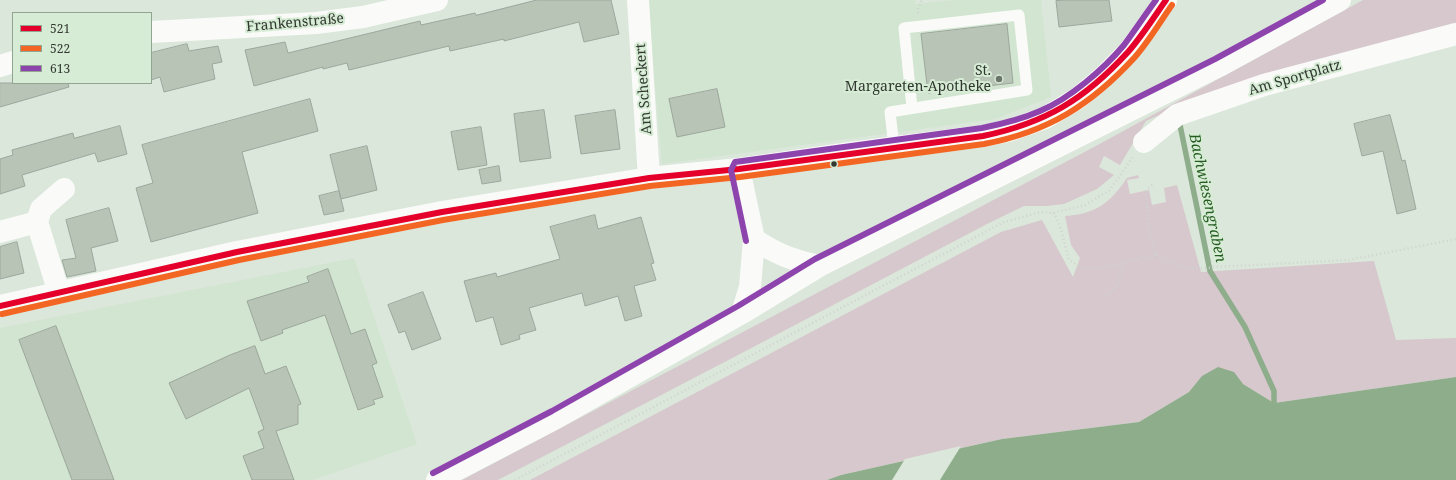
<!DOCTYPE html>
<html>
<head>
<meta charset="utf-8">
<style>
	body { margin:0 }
	#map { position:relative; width:1456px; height:480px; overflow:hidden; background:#dbe7da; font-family:"Noto Serif",serif }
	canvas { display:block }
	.legend { position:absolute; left:12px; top:12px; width:140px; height:72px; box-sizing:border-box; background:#d7ecd5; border:1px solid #94a493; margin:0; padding:5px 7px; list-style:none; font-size:12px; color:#303830 }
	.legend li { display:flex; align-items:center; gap:8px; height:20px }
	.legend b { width:20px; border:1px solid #94a493 }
</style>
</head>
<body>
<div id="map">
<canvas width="1456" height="480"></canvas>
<ul class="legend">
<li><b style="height:5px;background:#e4002b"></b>521</li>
<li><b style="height:5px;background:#f26522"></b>522</li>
<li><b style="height:5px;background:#8e44ad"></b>613</li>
</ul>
</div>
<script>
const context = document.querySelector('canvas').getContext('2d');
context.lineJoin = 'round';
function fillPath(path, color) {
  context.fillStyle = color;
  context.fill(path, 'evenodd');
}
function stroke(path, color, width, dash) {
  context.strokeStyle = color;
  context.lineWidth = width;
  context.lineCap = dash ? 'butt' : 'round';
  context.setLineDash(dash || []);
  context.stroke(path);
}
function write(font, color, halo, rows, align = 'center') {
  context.font = font + ' "Noto Serif",serif';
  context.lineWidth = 4;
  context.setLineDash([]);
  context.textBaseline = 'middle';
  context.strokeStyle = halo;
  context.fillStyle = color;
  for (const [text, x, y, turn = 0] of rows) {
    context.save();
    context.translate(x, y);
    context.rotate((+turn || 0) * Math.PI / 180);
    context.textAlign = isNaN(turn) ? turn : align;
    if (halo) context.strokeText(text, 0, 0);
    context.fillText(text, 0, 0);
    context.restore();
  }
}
fillPath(new Path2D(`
	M647,0h268v4l40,-4h86l10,97 -56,22 -333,45z
	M354,258l63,186 -104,36h-313v-152z`), '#d1e5d0');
fillPath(new Path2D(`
	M1363,0h93v24l-283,85 -27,12 -26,44 -16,-9 -5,11 15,8 -17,14 -33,15 -17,2h-23l-37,18 -247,130 -242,126h-36l632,-333z
	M1138,175l1,3 -12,2 3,14 19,-4 3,15 14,-3 -2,-14 13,-3 24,87 173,-11 22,79 60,-2v39l-182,26 -31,-19 -54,8 -50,30 -137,17 -161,36 -14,5h-297l471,-248 41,-12 31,57 7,-19 -9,-13 -6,-29c31,-2 45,-13 62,-38z`), '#d7c8ce');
fillPath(new Path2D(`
	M1218,367l16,5 9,12 31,19 182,-26v103h-629l14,-5 161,-36 137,-17 50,-30 13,-16z`), '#8ead8b');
fillPath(new Path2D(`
	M961,446l-21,34h-48l13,-21z`), '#dbe7da');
stroke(new Path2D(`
	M1180,125l30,146 35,56 29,64v12`), '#8ead8b', 5.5);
const building = new Path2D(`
	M537,0h74l8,34 -35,8 -5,-20 -75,19v-2l-54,12 -1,-5 -100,24 -2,-7 -24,6v-2l-69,19 -9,-36 40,-8 3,11 132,-32 1,4 54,-12 1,2z
	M1068,0h41l3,21 -53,6 -3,-26z
	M1007,24l6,59 -85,10 -7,-59z
	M187,44l2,7 29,-5 4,16 -10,2 3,15 -51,13 -4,-15 -9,3v-27z
	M0,83h68l1,4 -69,20z
	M717,89l8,38 -48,10 -8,-38z
	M310,99l8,32 -76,21 16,61 -107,29 -15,-54 17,-5 -11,-38z
	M544,110l7,48 -31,4 -6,-48z
	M615,110l5,39 -39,5 -6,-38z
	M1390,115l12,46 3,-1 11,49 -19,5 -14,-63 -21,5 -8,-32z
	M120,126l7,28 -29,8 -3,-9 -73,22 3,11 -25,8v-35l13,-4 -1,-5 61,-17 1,5z
	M481,127l6,38 -29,5 -7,-38z
	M367,146l10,44 -36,9 -11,-44z
	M499,166l2,15 -19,3 -3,-14z
	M339,191l5,20 -20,4 -5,-19z
	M109,208l9,33 -27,7 5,23 -29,6 -5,-17 14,-2 -10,-38z
	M595,215l3,14 43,-12 13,46 -3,1 5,16 -22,6 8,30 -17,5 -7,-25 -33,10 -3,-13 -53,15 7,22 -17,5 1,4 -19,6 -8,-28 -17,5 -12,-41 32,-8 1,4 63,-18 -10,-32z
	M17,242l7,31 -24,6v-32z
	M328,269l23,65 14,-5 12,34 -5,2 11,32 -10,3 2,4 -17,6 -33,-95 -43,15 1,3 -22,8 -14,-40 62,-19 -2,-5z
	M423,292l18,47 -29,11 -7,-19 -6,2 -11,-28z
	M56,326l58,154h-42l-53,-140z
	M255,346l10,28 21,-8 15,38 -3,1v19l-22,7 18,49h-42l-9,-24 21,-8 -6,-16 6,-3 -15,-41 -63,31 -17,-36 61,-28z`);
fillPath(building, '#b7c4b6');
stroke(building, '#9da79d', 1);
stroke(new Path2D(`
	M918,13v-5l4,-8
	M1152,185l-6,6c1,22 2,43 10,64
	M1053,213c8,9 12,34 16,47l14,8 21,-1 52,-12c21,12 35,16 59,12l134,-7 107,-21
	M1107,295l11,-10 6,-23
	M515,480l489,-258 37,-10 12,1 32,-8 25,-15 23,-33`), '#cfd3cf', 2.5, [1, 3]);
stroke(new Path2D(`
	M894,147l-4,-35 137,-22 -8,-75 -115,13 8,80`), '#fafbf9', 11);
stroke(new Path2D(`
	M638,0l11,178
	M151,32l165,-9 47,-6 74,-17
	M0,66l13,-4
	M1144,142l33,-27 87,-30 192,-51
	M0,232l37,-10
	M59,293l-22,-71 4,-13 23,-20`), '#fafbf9', 22);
stroke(new Path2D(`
	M739,169l15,70 -4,48 -8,26
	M754,239c22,15 38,21 65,27
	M0,306l237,-54 205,-40 207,-34 90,-9 111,-16 133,-17 25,-5 37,-13 33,-20 25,-21 26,-26 37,-51
	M437,480l119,-62 186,-105 77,-47 400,-200 121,-66`), '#fafbf9', 22);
stroke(new Path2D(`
	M0,306l237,-54 205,-40 207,-34 90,-9 244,-33c63,-13 102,-37 145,-84 14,-16 26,-35 38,-52`), '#e4002b', 6);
stroke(new Path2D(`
	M2,314l237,-54 204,-40 207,-34 90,-9 244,-33c64,-12 107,-39 151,-87 14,-16 25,-35 37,-52`), '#f26522', 6);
stroke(new Path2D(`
	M746,241l-15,-71 4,-8 247,-34c20,-4 40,-9 58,-17 29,-12 64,-42 84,-66 11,-15 21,-30 32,-45
	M433,473l119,-62 186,-105 77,-47 400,-200 108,-59`), '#8e44ad', 6);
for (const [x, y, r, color] of [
	[999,79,4,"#6c756c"],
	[834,164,3.5,"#303830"]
]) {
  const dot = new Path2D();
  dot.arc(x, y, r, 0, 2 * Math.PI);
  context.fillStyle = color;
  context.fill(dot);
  stroke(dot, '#d7ecd5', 1.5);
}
write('14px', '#303830', '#d7ecd5', [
	["Frankenstraße",295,23,-5],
	["Am Sportplatz",1295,78,-16],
	["Am Scheckert",644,89,-94]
]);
write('14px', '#303830', '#d7ecd5', [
	["St.",991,71],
	["Margareten-Apotheke",991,87]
], 'right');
write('italic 15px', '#255c21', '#d7ecd5', [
	["Bachwiesengraben",1207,198,78]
]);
</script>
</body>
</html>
